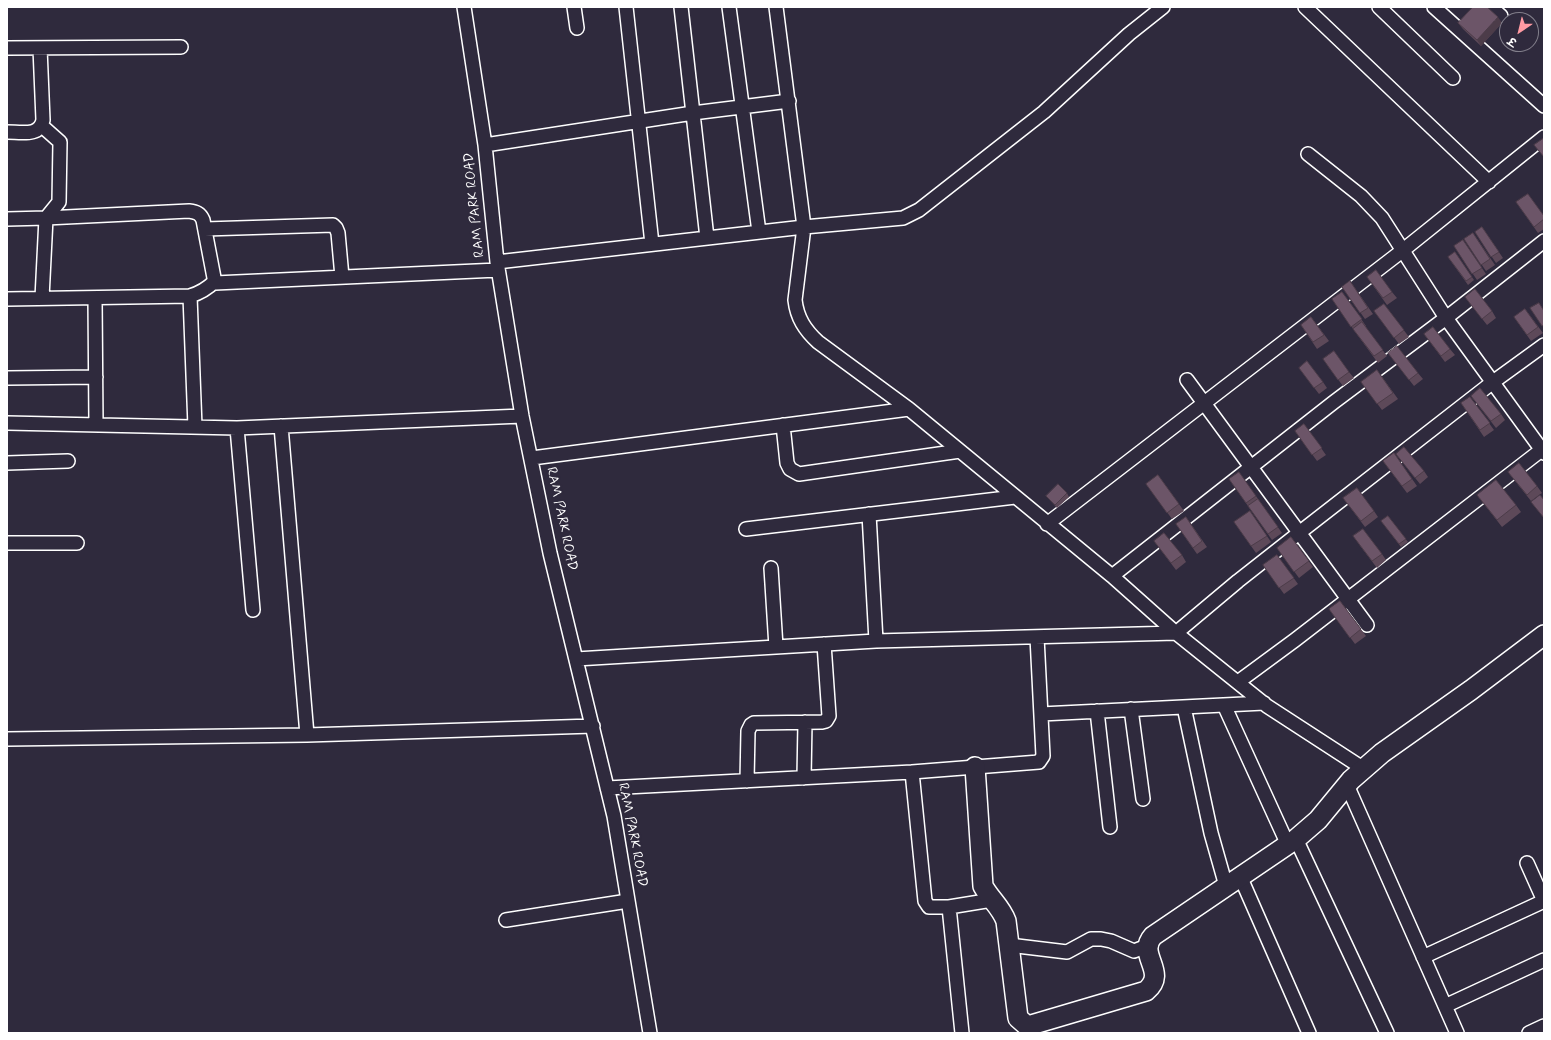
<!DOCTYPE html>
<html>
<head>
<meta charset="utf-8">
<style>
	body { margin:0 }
	#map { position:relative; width:1551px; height:1040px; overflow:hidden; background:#2f2a3d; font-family:Mynerve,"Playpen Sans Deva",sans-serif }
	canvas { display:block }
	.frame { position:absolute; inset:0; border:8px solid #fff; pointer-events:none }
	.north { position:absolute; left:1499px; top:12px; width:40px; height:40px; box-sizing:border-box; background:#2f2a3d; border:1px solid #827f8b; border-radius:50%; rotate:215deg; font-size:11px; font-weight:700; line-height:16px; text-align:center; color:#fff }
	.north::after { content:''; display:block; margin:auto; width:14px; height:18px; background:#ff9aa2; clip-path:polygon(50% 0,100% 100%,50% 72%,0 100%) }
</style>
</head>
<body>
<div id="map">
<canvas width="1551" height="1040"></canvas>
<div class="frame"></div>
<div class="north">उ</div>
</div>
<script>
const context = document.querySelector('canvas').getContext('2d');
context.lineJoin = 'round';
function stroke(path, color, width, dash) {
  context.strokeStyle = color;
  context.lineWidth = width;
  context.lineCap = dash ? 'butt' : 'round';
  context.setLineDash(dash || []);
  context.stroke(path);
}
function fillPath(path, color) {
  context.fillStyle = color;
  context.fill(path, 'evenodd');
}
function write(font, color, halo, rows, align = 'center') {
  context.font = font + ' Mynerve,sans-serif';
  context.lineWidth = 4;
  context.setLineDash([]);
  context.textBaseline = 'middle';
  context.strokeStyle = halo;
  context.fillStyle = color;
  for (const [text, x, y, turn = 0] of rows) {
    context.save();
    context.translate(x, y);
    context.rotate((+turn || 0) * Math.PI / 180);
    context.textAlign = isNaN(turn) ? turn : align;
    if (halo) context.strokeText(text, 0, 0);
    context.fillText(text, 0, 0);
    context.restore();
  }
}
const street = new Path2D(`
	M464,7l21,138 12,117 25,154 28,137 64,263 36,217
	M574,7l3,21
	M626,7l26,237
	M681,7l26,231
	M729,7l30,225
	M776,7l28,220 -9,73c2,18 10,30 23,42l91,67 203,167 64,57 91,73 97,63
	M1305,7l184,175
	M1379,7l74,71
	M1434,7l110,99
	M1491,7l10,9
	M7,48l174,-1
	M42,126l18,16 -1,60 -13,16 -4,80
	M7,132c14,0 33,5 36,-12l-3,-72
	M485,145l208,-32 96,-12
	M1308,154l53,42 21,22 64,100 98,135
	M7,219l39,-1 143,-7c7,1 11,2 14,9l12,63 283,-13
	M205,229l128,-4 3,3 2,5 4,44
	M497,262l307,-35 99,-9 16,-8 125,-98 85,-78 34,-27
	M190,296l5,131
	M95,298l1,127
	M7,299l183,-3c10,-3 17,-7 25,-15
	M7,378l89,-1
	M1187,380l180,245
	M7,423l230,5 285,-12
	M783,425l4,38 3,6 9,5 161,-23
	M281,426l26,309
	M237,428l16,182
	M532,458l377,-49
	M7,463l61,-2
	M869,514l7,127
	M1047,524l355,-273 142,-114
	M746,529l269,-32
	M7,543h70
	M771,568l5,79
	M1112,576l222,-174 112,-84 98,-77
	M576,659l300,-18 300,-8 62,-52 61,-48 194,-151 51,-37
	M1238,682l57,-42 249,-192
	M1224,705l64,140
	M1184,707l27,126 15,53
	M1131,709l12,90
	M1097,711l13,116
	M1041,714l223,-11
	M7,739l300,-4 286,-9
	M912,772l13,129 4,6h20
	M804,778l1,-56
	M747,781l1,-50 3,-6 3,-2 68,-1 4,-1 3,-5 -5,-72
	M1347,785l110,248
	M607,788l305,-16 127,-10 4,-6 -6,-119
	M1296,839l91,194
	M1527,863l17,38
	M1240,876l69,157
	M506,920l122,-19
	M1009,945l58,7 24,-13h10l10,2 23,10 13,-5
	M1423,957l121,-56
	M1445,1006l99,-46
	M962,1033l-13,-126 43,-7
	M1529,1033l15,-7`);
const secondary = new Path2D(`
	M975,767l8,119c7,13 18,21 23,35l12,97 8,7h5l115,-34c23,-19 -10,-36 7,-55l143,-97 22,-19 33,-40 31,-27 89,-63 73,-55`);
stroke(street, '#fff', 16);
stroke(secondary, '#fff', 22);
stroke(street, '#2f2a3d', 13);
stroke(secondary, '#2f2a3d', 19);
fillPath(new Path2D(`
	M1458,23h44l-21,23 -18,-17z
	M1516,202l28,14v13l-6,4z
	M1482,227l21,31 -7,5 -21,-31z
	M1473,233l22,32 -9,6 -22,-32z
	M1463,240l23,34 -9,6 -23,-34z
	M1455,252l19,28 -6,5 -20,-28z
	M1367,277l25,15 5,6 -10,7z
	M1350,281l23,33 -8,5 -23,-32z
	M1342,292l24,34h-1l22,30 -9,7 -22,-30 -24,-34z
	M1465,297l27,14 4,7 -9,7z
	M1384,304l25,33 -10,7 -25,-33z
	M1525,309l18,24 -12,8 -17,-24z
	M1311,317l18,24 -12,8 -16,-24z
	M1424,334l26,15 5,6 -10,7z
	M1388,353l30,20 5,6 -9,7z
	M1327,365l22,7 5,6 -11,8z
	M1299,368l24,14 4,6 -8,6z
	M1377,370l21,29 -16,11 -21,-28z
	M1471,396l30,18 4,6 -9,8z
	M1470,397l24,33 -10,7 -23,-34z
	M1304,424l22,31 -9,6 -22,-30z
	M1394,453l23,33 -10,7 -24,-32z
	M1396,454l28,17 4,6 -8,7z
	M1508,472l29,14 5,7 -11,8z
	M1158,475l26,36 -12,8 -26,-35z
	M1229,479l27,17 26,37 -10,7z
	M1067,493l2,4 -12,11 -11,-12z
	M1477,495l39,10 5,7 -19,15z
	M1343,498l31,13 4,6 -13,10z
	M1250,511l21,31 -15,11 -22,-31z
	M1388,516l20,26 -7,5 -20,-26z
	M1186,517l21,30 -10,7 -21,-30z
	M1291,537l22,30 -14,11 -22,-30z
	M1154,541l28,14 4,7 -10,8z
	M1358,543l24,11 4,6 -9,8z
	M1277,555l21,29 -14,10 -21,-29z
	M1340,601l26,35 -11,8 -26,-35z`), '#5d4959');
fillPath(new Path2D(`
	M1498,17l4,6 -21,23 -4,-6z`), '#4c3c49');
const building = new Path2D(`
	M1473,7h14l11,10 -21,23 -19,-17z
	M1544,138v19l-10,-12z
	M1528,194l16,22v3l-10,8 -18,-25z
	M1482,227l17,25 -8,5 -16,-25z
	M1473,233l17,26 -9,6 -17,-26z
	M1463,240l19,28 -10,6 -18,-28z
	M1455,252l17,25 -6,4 -18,-24z
	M1376,270l16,22 -9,6 -16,-21z
	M1350,281l18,27 -8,5 -18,-26z
	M1475,289l17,22 -10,8 -17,-22z
	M1342,292l20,27 -11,8 -19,-28z
	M1539,303l5,8v14l-2,1 -12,-18z
	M1384,304l20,26 -10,8 -20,-27z
	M1525,309l13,18 -11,8 -13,-18z
	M1311,317l13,18 -11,7 -12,-17z
	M1362,322l21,28 -9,6 -21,-27z
	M1433,327l17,22 -9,7 -17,-22z
	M1397,346l21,27 -9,7 -21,-27z
	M1334,351l15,21 -11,8 -15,-21z
	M1307,361l16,21 -9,6 -15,-20z
	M1377,370l16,23 -16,11 -16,-22z
	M1480,388l21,26 -10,7 -20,-25z
	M1470,397l20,26 -10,7 -19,-27z
	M1304,424l18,24 -10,7 -17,-24z
	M1404,447l20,24 -9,7 -19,-24z
	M1394,453l18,26 -10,7 -19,-25z
	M1519,463l18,23 -10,9 -19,-23z
	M1239,472l17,24 -10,7 -17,-24z
	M1158,475l21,29 -12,9 -21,-29z
	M1496,480l20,25 -19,15 -20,-25z
	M1058,484l9,9 -12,12 -9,-9z
	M1357,488l17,23 -13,10 -18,-23z
	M1540,495l4,5v18l-13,-16z
	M1258,499l20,28 -10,7 -20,-28z
	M1250,511l17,25 -16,10 -17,-24z
	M1388,516l18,23 -7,5 -18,-23z
	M1186,517l16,24 -9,7 -17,-24z
	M1363,529l19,25 -10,7 -19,-25z
	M1164,533l18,22 -11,8 -17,-22z
	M1291,537l18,24 -15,11 -17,-24z
	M1277,555l17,23 -15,10 -16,-23z
	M1340,601l21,28 -11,9 -21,-29z`);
fillPath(building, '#6c5568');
stroke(building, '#4c3c49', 1);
write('14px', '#fff', '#2f2a3d', [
	["RAM PARK ROAD",475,205,-96],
	["RAM PARK ROAD",561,519,78],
	["RAM PARK ROAD",632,835,79]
]);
</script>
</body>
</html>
